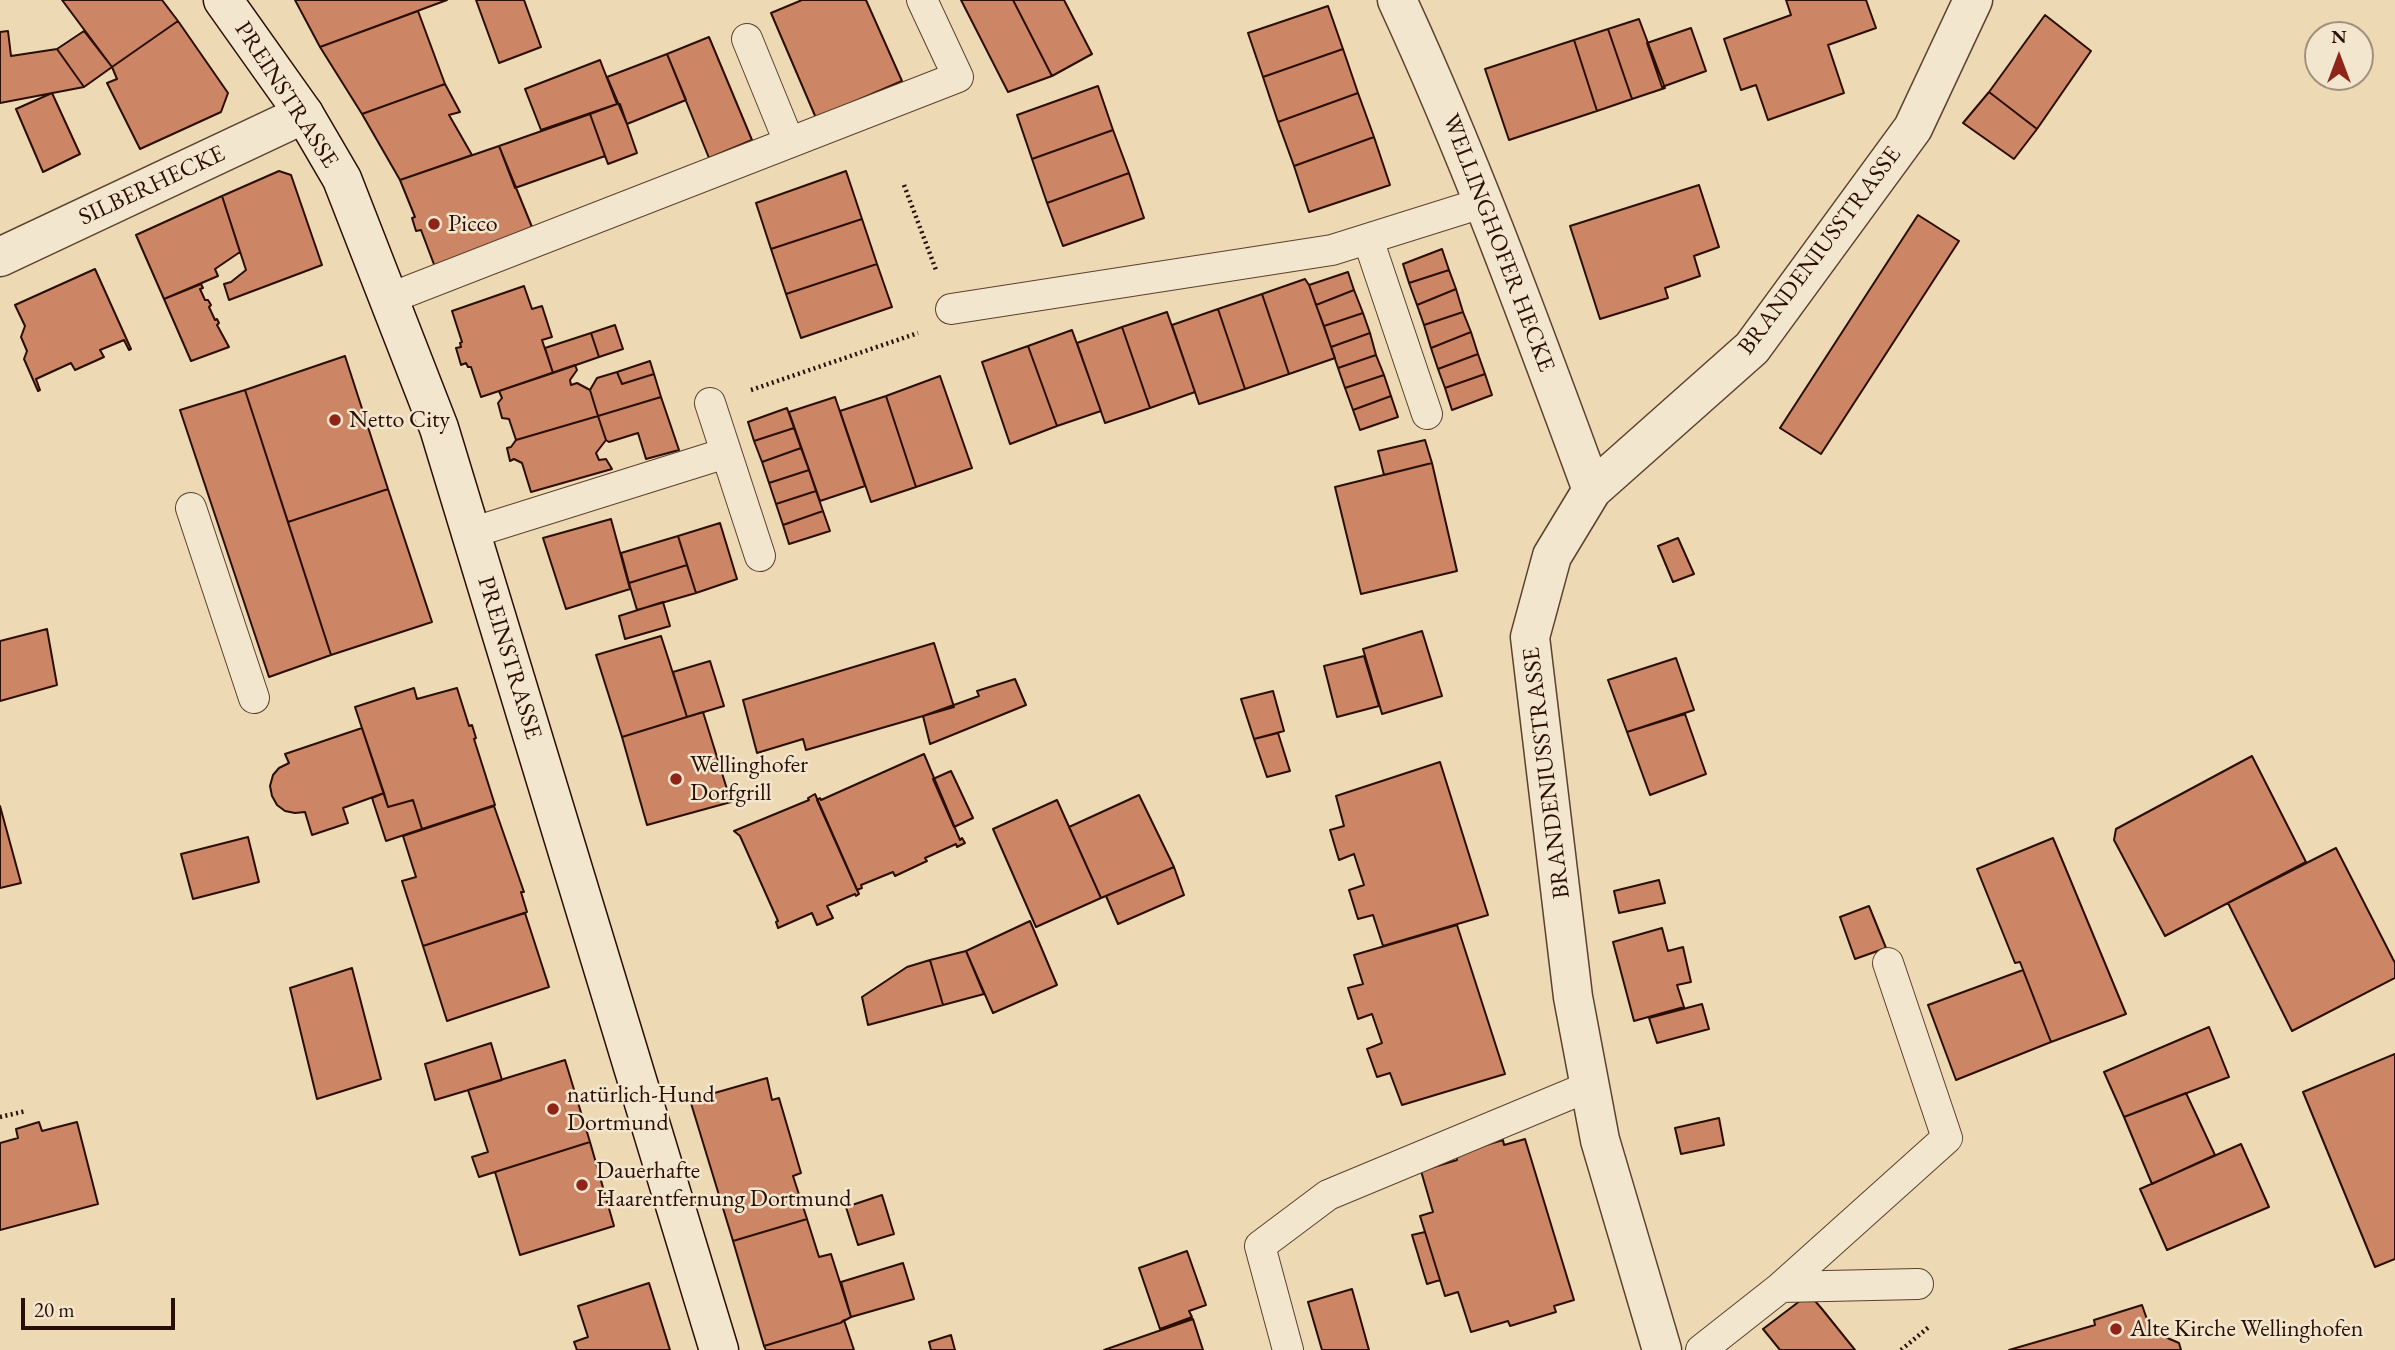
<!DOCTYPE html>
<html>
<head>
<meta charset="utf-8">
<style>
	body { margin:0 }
	#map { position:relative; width:2395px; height:1350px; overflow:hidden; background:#edd9b4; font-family:"EB Garamond",serif }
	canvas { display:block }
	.north { position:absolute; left:2304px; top:21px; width:70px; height:70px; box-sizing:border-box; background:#f3e6ce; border:2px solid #a3907c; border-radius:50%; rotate:0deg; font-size:19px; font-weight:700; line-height:28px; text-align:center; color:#2a0e01 }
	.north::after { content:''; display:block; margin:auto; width:24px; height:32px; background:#8f2418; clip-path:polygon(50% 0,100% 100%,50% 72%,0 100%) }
	.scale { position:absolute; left:21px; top:1298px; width:154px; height:32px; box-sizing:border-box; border:4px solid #2a0e01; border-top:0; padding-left:9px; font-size:21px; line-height:24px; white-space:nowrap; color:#2a0e01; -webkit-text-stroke:5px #f3e6ce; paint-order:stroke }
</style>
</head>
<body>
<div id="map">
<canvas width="2395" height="1350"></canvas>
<div class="north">N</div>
<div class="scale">20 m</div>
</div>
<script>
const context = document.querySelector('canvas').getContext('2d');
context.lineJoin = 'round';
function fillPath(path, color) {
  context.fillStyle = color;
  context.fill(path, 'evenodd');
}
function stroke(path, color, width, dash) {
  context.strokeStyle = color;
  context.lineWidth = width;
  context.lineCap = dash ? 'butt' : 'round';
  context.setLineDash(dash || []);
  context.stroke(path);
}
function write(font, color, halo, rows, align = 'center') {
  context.font = font + ' "EB Garamond",serif';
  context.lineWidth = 5;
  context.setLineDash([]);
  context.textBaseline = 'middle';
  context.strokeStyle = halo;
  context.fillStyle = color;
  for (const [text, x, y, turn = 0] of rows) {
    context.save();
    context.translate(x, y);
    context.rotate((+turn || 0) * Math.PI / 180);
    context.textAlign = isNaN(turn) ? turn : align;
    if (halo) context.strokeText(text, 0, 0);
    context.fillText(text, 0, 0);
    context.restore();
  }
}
const building = new Path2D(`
	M62,0h100l16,21 -66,46z
	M295,0h152l-127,47z
	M476,0h48l17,47 -42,16z
	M802,0h64l36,81 -86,37 -45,-105z
	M961,0h52l39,76 -44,16z
	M1013,0h51l28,54 -40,22z
	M1786,0h80l10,28 -48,17 16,48 -76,27 -12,-35 -15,5 -17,-51 67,-24z
	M1328,6l15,43 -80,28 -15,-44z
	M418,11l27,73 -83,30 -42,-67z
	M2045,15l46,36 -54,78 -48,-37z
	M1639,19l26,69 -33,11 -24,-70z
	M178,21l50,72 -7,19 -81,37 -33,-66 10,-4 -5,-12z
	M1691,28l15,43 -44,16 -15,-44z
	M1608,29l24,70 -35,12 -23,-71z
	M8,31l3,25 46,-7 27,38 -84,16v-71z
	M84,31l28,36 -28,20 -27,-38z
	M709,37l43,103 -43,18 -42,-104z
	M1574,40l23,71 -88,29 -24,-71z
	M1343,49l15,44 -80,29 -15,-45z
	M667,54l19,46 -59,24 -20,-47z
	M600,60l17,44 -76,26 -16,-41z
	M445,84l15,28 -11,3 23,40 -72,25 -38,-66z
	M1098,86l15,44 -81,29 -15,-44z
	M1989,92l48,37 -23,30 -51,-36z
	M52,93l28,61 -37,18 -27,-63z
	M1358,93l16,44 -80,29 -16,-44z
	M617,104h3l17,49 -29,11 -18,-50z
	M590,114l15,42 -90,32 -16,-42z
	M1113,130l16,43 -82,30 -15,-44z
	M1374,137l16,48 -81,27 -15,-46z
	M499,146l33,81 -97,40 -14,-37 -5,1 -4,-13 3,-1 -15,-37z
	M279,171l12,4 31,90 -93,35 -5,-16 7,-2 15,-12 -24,-74z
	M846,171l16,48 -91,30 -15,-46z
	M1129,173l15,45 -81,28 -16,-43z
	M1699,185l20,62 -25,9 6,20 -35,12 3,10 -68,21 -30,-93z
	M222,196l18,56 -25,17 3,7 -54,23 -28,-64z
	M1918,215l41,26 -138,213 -41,-26z
	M862,219l15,45 -91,30 -15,-45z
	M1442,249l7,21 -40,13 -6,-19z
	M877,264l15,43 -91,31 -15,-44z
	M95,269l36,80 -2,1 -5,-10 -24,10 4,7 -29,13 -4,-7 -35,16 4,11 -2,1 -14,-32 3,-8 -6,-14 4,-11 -10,-21z
	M1449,270l7,19 -39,16 -8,-22z
	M1348,272l6,18 -38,15 -7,-20z
	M1305,279l4,6 26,73 -46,16 -27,-80z
	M201,284l2,4 -3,1 5,11h3l3,5 -2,2 6,13 2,-1 2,4 -2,2 12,22 -38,14 -27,-62z
	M524,286l8,23 10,-3 10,31 -10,3 11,33 -72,24 -10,-30h-3l-2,-4 -5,2 -5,-17 5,-1 -1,-4 2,-1 -10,-31z
	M1456,289l7,23 -39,13 -7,-20z
	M1354,290l9,23 -39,13 -8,-21z
	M1262,294l27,80 -44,15 -27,-80z
	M1218,309l27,80 -46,15 -27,-79z
	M1167,312l28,80 -45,16 -28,-81z
	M1463,312l8,20 -40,16 -7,-23z
	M1363,313l7,20 -39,14 -7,-21z
	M615,325l8,24 -24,8 -8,-24z
	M1122,327l28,81 -45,15 -28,-80z
	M1072,330l29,81 -44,15 -29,-80z
	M1471,332l7,22 -40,15 -7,-21z
	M591,333l8,24 -46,16 -8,-25z
	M1370,333l6,22 -38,13 -7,-21z
	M1028,346l29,80 -47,18 -28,-82z
	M1478,354l7,20 -40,14 -7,-19z
	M1376,355l8,20 -39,13 -7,-20z
	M345,356l43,133 -100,33 -43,-132z
	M650,361l4,13 -32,10 -5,-12z
	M575,365l2,5 -7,10 1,5 6,-2 13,7 8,26 -82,24 -7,-21 -7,-1 -4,-15 4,-5 -3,-7z
	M617,372l5,12 32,-10 7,23 -63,19 -8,-26 7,-12z
	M1485,374l7,21 -40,15 -7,-22z
	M1384,375l7,21 -38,14 -8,-22z
	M940,376l32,92 -56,19 -30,-91z
	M245,390l86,265 -62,22 -89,-267z
	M886,396l30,91 -45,15 -31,-91z
	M1391,396l7,21 -38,13 -7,-20z
	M661,397l18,53 -33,9 -8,-26 -29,9 -3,-2 -8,-24z
	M835,397l30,89 -45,15 -31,-89z
	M787,408l7,20 -40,13 -6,-19z
	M598,416l8,24 -10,13 3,7 7,-1 6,10 -81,23 -9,-29 -8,-4 -4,2 -3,-13 4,-1 5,-7z
	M794,428l7,20 -39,14 -8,-21z
	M1425,440l7,23 -48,12 -6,-24z
	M801,448l8,22 -40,13 -7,-21z
	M1432,463l25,108 -96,23 -26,-107z
	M809,470l7,21 -40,13 -7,-21z
	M388,489l44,133 -101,33 -43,-133z
	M816,491l7,20 -40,14 -7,-21z
	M823,511l7,20 -41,13 -6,-19z
	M611,519l19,70 -64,20 -23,-71z
	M720,523l17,56 -41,14 -18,-57z
	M678,536l9,29 -58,18 -8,-30z
	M1678,538l16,36 -21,8 -15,-36z
	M687,565l9,28 -59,17 -8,-27z
	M663,602l7,24 -45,13 -6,-23z
	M47,629l10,56 -57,16v-60z
	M1422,631l20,65 -60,18 -19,-65z
	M661,636l26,81 -65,20 -26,-82z
	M934,643l20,64 -148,43 -3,-11 -46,14 -14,-53z
	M1364,656l15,50 -42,11 -13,-51z
	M1676,658l18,52 -67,22 -19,-52z
	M710,661l14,45 -37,11 -14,-45z
	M1015,679l11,26 -96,39 -7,-28 56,-20 -2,-5z
	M414,688l3,11 40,-11 12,38 3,-1 4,13 -2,1 21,66 -73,24 -9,-29 -25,7 -33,-100z
	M1273,691l11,40 -30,8 -13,-40z
	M703,712l28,90 -84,23 -25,-88z
	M1685,714l21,60 -56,21 -23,-63z
	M362,728l22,65 -41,15 5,15 -36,12 -7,-23 -10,1 -10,-2 -8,-6 -5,-9 -2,-10 3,-11 6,-7 10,-5 -4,-9z
	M1278,733l12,38 -23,6 -13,-38z
	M924,754l36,86 2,-2 3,5 -8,4 -1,-3 -31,14 2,3 -32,15 -2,-4 -32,13 1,3 -5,2 -40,-90 3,-2 1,2z
	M2252,756l54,106 -141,74 -51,-96 2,-11z
	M1440,762l48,153 -105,31 -10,-31 -15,4 -9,-29 15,-5 -10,-31 -15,6 -9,-30 14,-4 -8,-30z
	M951,771l22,47 -19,9 -21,-48z
	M384,793l4,14 25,-7 9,29 -36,12 -14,-43z
	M815,794l44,100 -3,2 -1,-2 -28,12 6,12 -16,7 -5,-12 -34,15 -2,-6 2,-1 -38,-85 -6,-5 75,-31 -1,-2z
	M1139,795l35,72 -73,31 -32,-71z
	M1057,800l44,98 -65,29 -43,-98z
	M0,806l21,77 -21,5z
	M494,806l30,86h-3l6,20 -104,34 -21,-65 14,-4 -13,-41z
	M248,837l11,45 -66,17 -12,-45z
	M2053,838l73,176 -75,28 -31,-80 -5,1 -38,-94z
	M2336,848l59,115v15l-103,53 -64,-128z
	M1174,867l10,28 -66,29 -12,-28z
	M1659,880l6,23 -46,10 -5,-22z
	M1869,906l17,42 -31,11 -15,-42z
	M525,913l24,74 -102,34 -24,-75z
	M1030,921l27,64 -64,28 -27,-62z
	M1457,925l48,149 -103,31 -12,-32 -13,4 -10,-28 15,-6 -10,-29 -14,5 -10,-31 15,-4 -9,-29z
	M1662,928l6,23 15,-4 8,35 -14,3 7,22 -50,14 -21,-79z
	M966,951l18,43 -41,11 -13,-45z
	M930,960l13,45 -75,20 -6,-28 45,-30z
	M352,968l29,111 -64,20 -27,-111z
	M2023,970l28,72 -95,38 -28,-75z
	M1702,1004l7,25 -52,14 -8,-25z
	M2209,1027l20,50 -105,40 -20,-45z
	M491,1043l11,37 -67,20 -10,-36z
	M2395,1054v205l-20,8 -72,-175z
	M565,1060l25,82 -111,35 -7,-20 16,-5 -20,-62z
	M767,1078l5,22 7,-2 22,75 -8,3 14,43 -74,22 -43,-141z
	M2186,1093l29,62 -63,29 -28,-67z
	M1719,1118l5,27 -43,9 -6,-26z
	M39,1122l3,9 35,-9 21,82 -98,26v-87l18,-5 -2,-9z
	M1525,1139l49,161 -20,6 2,6 -46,14 -2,-5 -37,11 -13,-40 -13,4 -25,-80 13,-4 -12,-41 36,-11 -1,-6 47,-14 1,5z
	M590,1142l24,84 -94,29 -25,-83z
	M2241,1144l28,63 -102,43 -27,-61z
	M882,1195l12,39 -36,11 -12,-38z
	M807,1219l12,38 12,-3 20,63 -11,6 -76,23 -31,-105z
	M1425,1232l15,48 -13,4 -15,-49z
	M1187,1251l19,54 -17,6 3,6 -32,12 -21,-61z
	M903,1263l11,36 -63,18 -10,-35z
	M649,1283l21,67h-93l-3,-8 14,-5 -10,-31z
	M1352,1289l17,61h-47l-14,-48z
	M1809,1294l13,15 33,41h-75l-17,-21z
	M2142,1305l10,29 4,-1 23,10 2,7h-172l86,-25 -1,-5z
	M1193,1319l10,31h-99z
	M844,1320l10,30h-88l-2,-4 76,-23z
	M951,1335l4,15h-24l-2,-8z`);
fillPath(building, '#cc8666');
stroke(building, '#2a0e01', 2);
const lane = new Path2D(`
	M747,39l42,103
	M1368,239l59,175
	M388,299l570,-222 -36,-77
	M951,309l381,-59 153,-48
	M710,403l50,153
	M191,508l63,190
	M471,533l255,-80
	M1781,1287l166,-149 -59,-175
	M1288,1350l-28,-104 68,-51 262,-109
	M1701,1350l80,-63 137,-3`);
const street = new Path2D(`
	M1397,0c74,160 134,325 195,490
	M0,257l304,-143
	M1662,1350l-62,-210 -27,-143 -43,-360 22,-81 40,-66 160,-142 161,-220 60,-128`);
const secondary = new Path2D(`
	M223,0l81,114 38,65 97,249 280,922`);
stroke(lane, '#5b412e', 32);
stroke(street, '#5b412e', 41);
stroke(secondary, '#2a0e01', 41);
stroke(new Path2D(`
	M904,185l32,85
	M751,390l167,-57
	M0,1117l26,-6
	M1901,1350l29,-24`), '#2a0e01', 4.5, [2, 3.5]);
stroke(lane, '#f3e6ce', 30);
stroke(street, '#f3e6ce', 38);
stroke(secondary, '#f3e6ce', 38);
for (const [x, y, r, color] of [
	[434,224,7,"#8f2418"],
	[335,420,7,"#8f2418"],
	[676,779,7,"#8f2418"],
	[553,1109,7,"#8f2418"],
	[582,1185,7,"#8f2418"],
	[2116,1329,7,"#8f2418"]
]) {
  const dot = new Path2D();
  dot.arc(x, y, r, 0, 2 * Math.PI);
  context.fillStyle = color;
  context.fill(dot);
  stroke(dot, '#f3e6ce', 2.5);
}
write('24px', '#2a0e01', '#f3e6ce', [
	["PREINSTRASSE",286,95,57],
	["SILBERHECKE",152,186,-25],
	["WELLINGHOFER HECKE",1498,243,69],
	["BRANDENIUSSTRASSE",1820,251,-53],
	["PREINSTRASSE",509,658,73],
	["BRANDENIUSSTRASSE",1547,773,-97]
]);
write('24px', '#2a0e01', '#f3e6ce', [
	["Picco",448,224],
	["Netto City",349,420],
	["Wellinghofer",690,765],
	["Dorfgrill",690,793],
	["natürlich-Hund",567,1095],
	["Dortmund",567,1123],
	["Dauerhafte",596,1171],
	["Haarentfernung Dortmund",596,1199],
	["Alte Kirche Wellinghofen",2130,1329]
], 'left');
</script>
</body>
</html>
